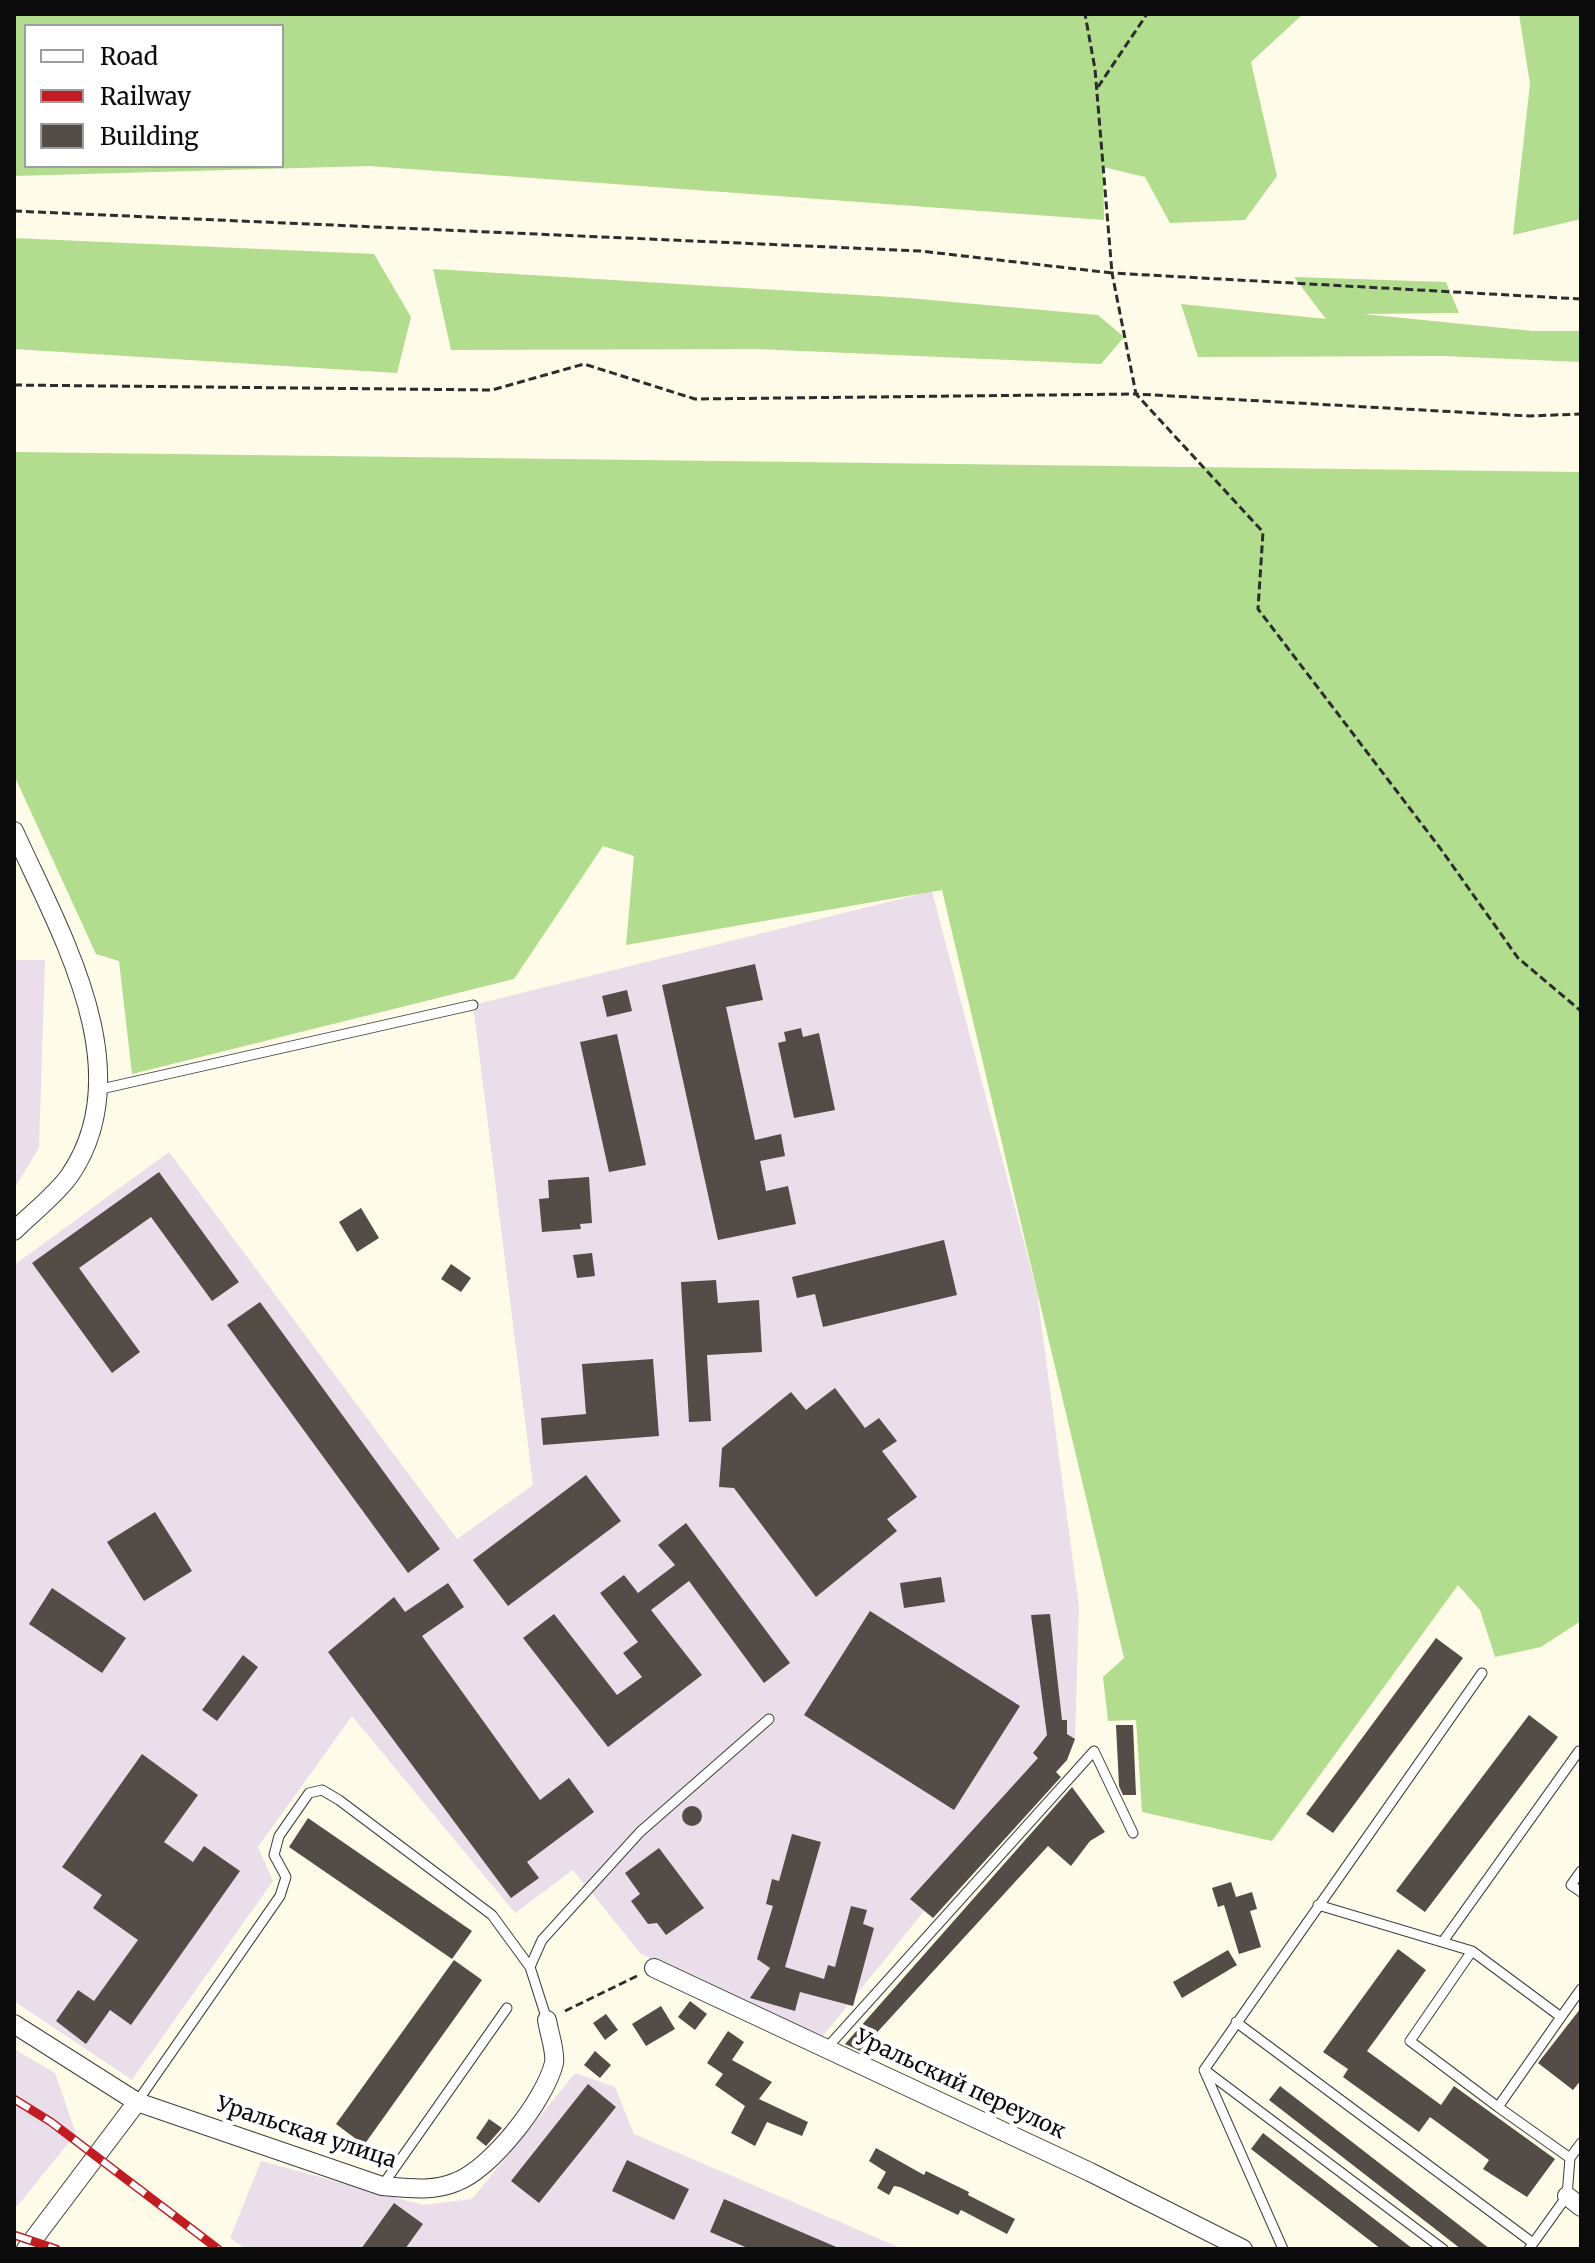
<!DOCTYPE html>
<html>
<head>
<meta charset="utf-8">
<style>
	body { margin:0 }
	#map { position:relative; width:1595px; height:2263px; overflow:hidden; background:#fffbe9; font-family:Merriweather,serif }
	canvas { display:block }
	.frame { position:absolute; inset:0; border:16px solid #0b0b0b; pointer-events:none }
	.legend { position:absolute; left:24px; top:24px; width:260px; height:144px; box-sizing:border-box; background:#fff; border:2px solid #9d9d9d; margin:0; padding:10px 14px; list-style:none; font-size:24px; color:#0b0b0b }
	.legend li { display:flex; align-items:center; gap:16px; height:40px }
	.legend b { width:40px; border:2px solid #9d9d9d }
</style>
</head>
<body>
<div id="map">
<canvas width="1595" height="2263"></canvas>
<div class="frame"></div>
<ul class="legend">
<li><b style="height:10px;background:#fff"></b>Road</li>
<li><b style="height:10px;background:#c21c23"></b>Railway</li>
<li><b style="height:22px;background:#544c47"></b>Building</li>
</ul>
</div>
<script>
const context = document.querySelector('canvas').getContext('2d');
context.lineJoin = 'round';
function fillPath(path, color) {
  context.fillStyle = color;
  context.fill(path, 'evenodd');
}
function stroke(path, color, width, dash) {
  context.strokeStyle = color;
  context.lineWidth = width;
  context.lineCap = dash ? 'butt' : 'round';
  context.setLineDash(dash || []);
  context.stroke(path);
}
function write(font, color, halo, rows, align = 'center') {
  context.font = font + ' Merriweather,serif';
  context.lineWidth = 8;
  context.setLineDash([]);
  context.textBaseline = 'middle';
  context.strokeStyle = halo;
  context.fillStyle = color;
  for (const [text, x, y, turn = 0] of rows) {
    context.save();
    context.translate(x, y);
    context.rotate((+turn || 0) * Math.PI / 180);
    context.textAlign = isNaN(turn) ? turn : align;
    if (halo) context.strokeText(text, 0, 0);
    context.fillText(text, 0, 0);
    context.restore();
  }
}
fillPath(new Path2D(`
	M932,891l105,401 42,314 -4,133 -8,21 -143,151 -101,125 -182,-82 -68,-84 -58,43 -163,-197 -94,131 15,34 -141,199 -118,-79v-736l155,-113 288,387 76,-54 -60,-480z
	M14,960h31l-6,188 -25,41z
	M14,2049l41,24 21,61 -62,76z
	M575,2073l40,14 19,47 269,115h-657l-16,-11 31,-77 162,44 49,-6z`), '#eadeeb');
fillPath(new Path2D(`
	M14,14h1289l-52,48 26,114 -32,44 -75,3 -25,-46 -42,-10 1,53 -735,-54 -355,10zM282,26v140h-256v-140z
	M1519,14h62v205l-68,16 17,-151z
	M14,238l360,16 37,63 -14,56 -383,-24z
	M433,269l475,29 190,17 26,22 -23,27 -345,-15 -305,1z
	M1294,277l152,5 13,31 -96,1 170,17h48v31l-138,-6 -245,1 -17,-53 145,15z
	M14,452l1567,20v1149l-40,26 -46,10 -15,-47 -22,-25 -186,256 -130,-29 -6,-92 -28,1 -5,-44 21,-19 -182,-768 -316,55 8,-89 -31,-10 -89,133 -382,95 -13,-113 -23,-7 -82,-179z`), '#b2dd8f');
fillPath(new Path2D(`
	M755,964l8,36 -37,7 29,133 26,-6 4,22 -25,5 6,30 22,-5 8,38 -78,16 -56,-255z
	M627,990l5,21 -25,6 -5,-21z
	M801,1028l2,9 16,-4 16,77 -41,8 -16,-75 8,-2 -2,-9z
	M617,1034l29,131 -37,7 -29,-130z
	M159,1172l80,110 -27,19 -61,-84 -72,51 61,84 -28,21 -80,-110z
	M589,1177l3,46 -12,1 1,5 -39,3 -3,-33 10,-1 -1,-18z
	M361,1208l18,30 -22,14 -18,-30z
	M944,1240l13,55 -134,32 -8,-33 -18,4 -5,-21z
	M592,1253l3,23 -18,2 -4,-23z
	M451,1264l20,14 -10,14 -20,-13z
	M716,1280l2,23 41,-3 3,52 -55,3 4,66 -22,1 -8,-140z
	M260,1302l180,247 -32,24 -181,-248z
	M653,1359l6,77 -116,9 -2,-27 45,-4 -4,-50z
	M835,1388l30,40 14,-10 18,23 -15,10 35,46 -30,22 10,12 -81,66 -82,-109 -15,-1 3,-39 69,-56 15,18z
	M586,1475l35,46 -113,85 -35,-46z
	M155,1512l37,59 -48,30 -37,-59z
	M686,1523l104,140 -26,20 -75,-102 -38,29 51,65 -94,72 -85,-109 31,-24 63,81 25,-18 -19,-24 15,-11 -38,-49 24,-18 14,18 37,-28 -17,-20z
	M941,1577l4,25 -41,6 -4,-25z
	M448,1583l16,24 -42,29 118,164 29,-22 25,34 -67,50 12,16 -28,20 -183,-246 66,-55 11,15z
	M52,1588l74,50 -24,35 -73,-49z
	M870,1611l150,95 -66,104 -150,-95z
	M1050,1614l12,106h5v14l8,5 -8,21 -11,12 5,5 -128,141 -23,-19 128,-141 -5,-5 14,-18 -16,-120z
	M1436,1638l27,20 -130,175 -27,-19z
	M243,1655l15,12 -41,54 -15,-11z
	M1529,1715l29,22 -133,175 -29,-21z
	M1116,1725h17l3,70h-13l-4,-9z
	M142,1754l56,41 -34,47 29,20 11,-16 36,25 -109,154 -21,-15 -24,34 -30,-23 22,-31 16,11 44,-61 -45,-32 9,-13 -40,-28z
	M1072,1787l33,45 -15,9 -19,25 -23,-20 -188,205 -15,-7z
	M682 1816a10 10 0 1 1 20 0a10 10 0 1 1-20 0Z
	M308,1818l164,113 -20,28 -163,-112z
	M792,1834l29,8 -36,125 39,12 4,-14 7,2 16,-61 16,4 -4,14 11,4 -21,78 -53,-14 -5,19 -45,-13 20,-30 -13,-9 16,-53 -7,-2 6,-25 7,2z
	M659,1848l45,60 -38,27 -9,-12 -9,1 -17,-23 9,-7 -15,-21z
	M1231,1882l5,15 16,-5 5,17 -7,2 11,36 -22,7 -15,-49 -6,2 -6,-19z
	M1398,1949l28,21 -59,81 74,54 13,-19 101,73 -28,38 -44,-28 6,-9 -59,-43 -11,15 -76,-55 5,-8 -25,-17z
	M1228,1950l9,15 -55,33 -9,-16z
	M454,1960l28,20 -118,165 -28,-21z
	M690,2001l17,13 -12,16 -17,-13z
	M661,2006l14,23 -29,17 -14,-22z
	M1581,2008v72l-8,10 -35,-27z
	M606,2014l12,16 -13,10 -12,-17z
	M728,2031l16,11 -12,18 40,22 -13,17 49,23 -6,14 -35,-14 -12,24 -24,-13 14,-27 -30,-21 8,-11 -16,-11z
	M595,2051l16,14 -11,13 -16,-13z
	M588,2084l28,23 -77,96 -28,-22z
	M1280,2086l210,163h-29l-192,-149z
	M489,2119l13,9 -16,18 -10,-8z
	M1263,2133l150,116h-32l-130,-100z
	M876,2148l48,27 2,-4 43,21 -1,3 47,24 -8,15 -46,-24 -3,5 -58,-28 -6,-1 -5,9 -12,-7 9,-16 -17,-11z
	M627,2160l62,29 -15,31 -62,-29z
	M724,2199l117,50h-91l-40,-17z
	M394,2203l29,21 -18,25h-44z`), '#544c47');
const service = new Path2D(`
	M101,1089l372,-84
	M1581,1871l-10,14 10,7
	M1318,1905l154,46 89,66 -63,90 72,51
	M1444,1940l135,-189 2,2
	M1472,1951l-62,90 88,66
	M1561,2017l20,-28
	M547,2020l-17,-53 12,-27 98,-108 129,-113
	M1236,2022l297,221
	M825,2050l269,-299 39,82
	M1206,2071l237,178
	M137,2102l143,-206 6,-19 -12,-22 5,-19 30,-43 13,-3 17,10 153,115 38,52
	M382,2186l125,-178
	M1283,2249l-79,-179 278,-397
	M1529,2249l38,-53 3,-38 11,-15`);
const minor = new Path2D(`
	M14,831c45,100 128,238 56,344 -14,20 -38,38 -56,56
	M654,1968l436,204 153,77
	M14,2024l123,78 245,84c25,2 51,6 74,-4 36,-14 89,-82 98,-119 2,-11 -5,-30 -7,-43
	M1567,2196l14,11
	M26,2249l111,-147`);
stroke(service, '#3e3e3e', 11);
stroke(minor, '#3e3e3e', 20);
stroke(new Path2D(`
	M1098,87l49,-73
	M14,211l906,40 192,22 -17,-204 -10,-55
	M1581,299l-469,-26 24,121 393,22 52,-2
	M14,385l478,5 92,-26 111,35 441,-5 127,138 -5,77 182,239 78,110 63,53
	M565,2011l72,-35`), '#2d2d2d', 3, [8, 4]);
stroke(service, '#fff', 9);
stroke(minor, '#fff', 18);
const rail = new Path2D(`
	M14,2099l37,23 167,127
	M14,2235l42,14`);
stroke(rail, '#c21c23', 9);
stroke(rail, '#fff', 6, [18]);
write('22px', '#0b0b0b', '#fff', [
	["Уральский переулок",960,2085,25],
	["Уральская улица",306,2133,18]
]);
</script>
</body>
</html>
